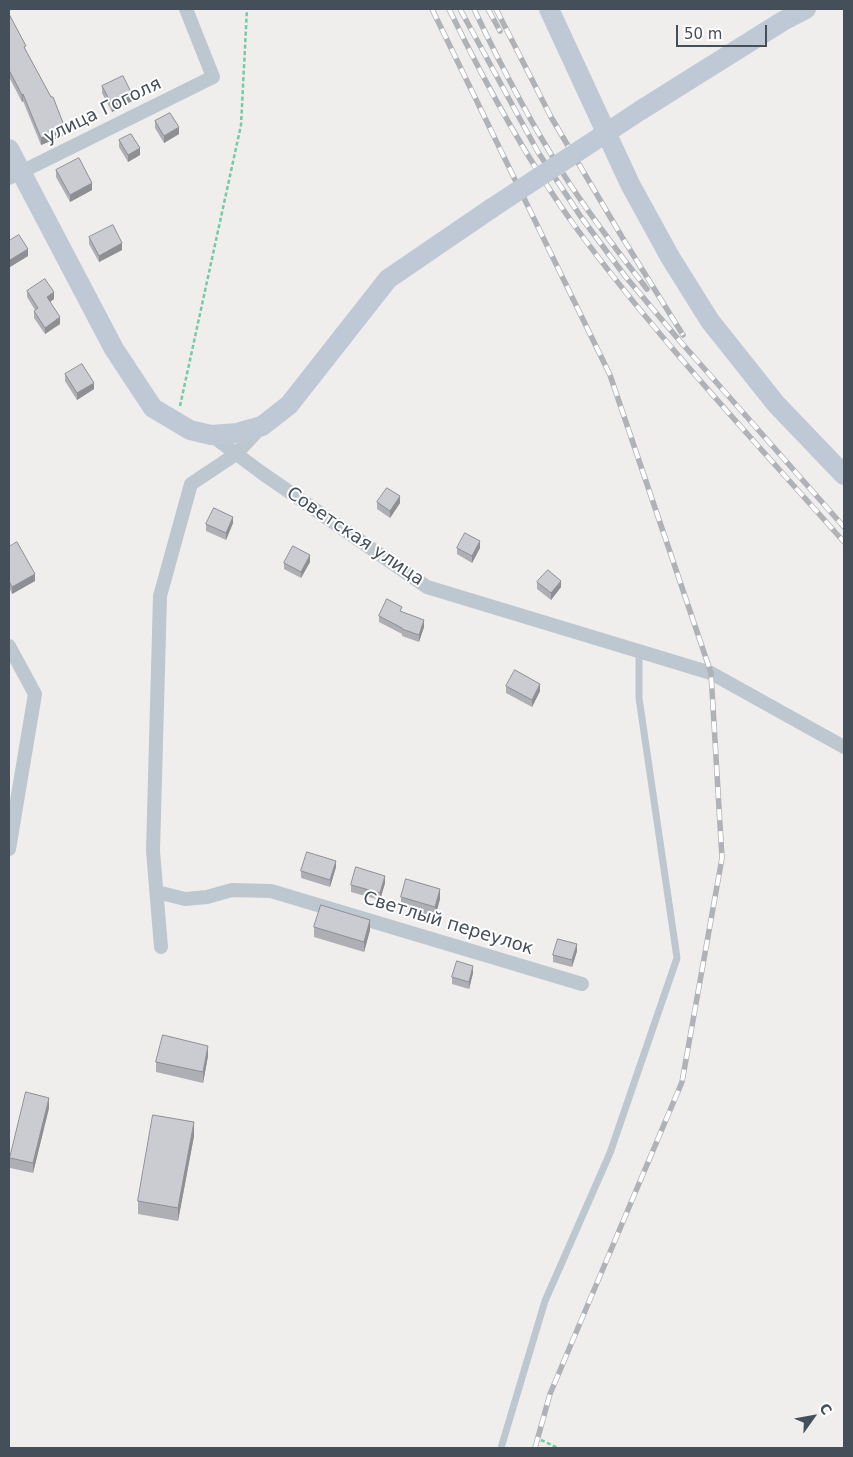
<!DOCTYPE html>
<html>
<head>
<meta charset="utf-8">
<style>
	body { margin:0 }
	#map { position:relative; width:853px; height:1457px; overflow:hidden; background:#f0eded; font-family:"DejaVu Sans",sans-serif }
	canvas { display:block }
	.frame { position:absolute; inset:0; border:10px solid #454f5a; pointer-events:none }
	.north { position:absolute; left:788px; top:1392px; width:50px; height:50px; -webkit-text-stroke:4px #fff; paint-order:stroke; rotate:58deg; font-size:14px; font-weight:700; line-height:20px; text-align:center; color:#454f5a }
	.north::after { content:''; display:block; margin:auto; width:18px; height:22px; background:#454f5a; clip-path:polygon(50% 0,100% 100%,50% 72%,0 100%) }
	.scale { position:absolute; left:676px; top:25px; width:91px; height:22px; box-sizing:border-box; border:2px solid #454f5a; border-top:0; padding-left:6px; font-size:15px; line-height:18px; white-space:nowrap; color:#454f5a; -webkit-text-stroke:4px #fff; paint-order:stroke }
</style>
</head>
<body>
<div id="map">
<canvas width="853" height="1457"></canvas>
<div class="frame"></div>
<div class="north">С</div>
<div class="scale">50 m</div>
</div>
<script>
const context = document.querySelector('canvas').getContext('2d');
context.lineJoin = 'round';
function stroke(path, color, width, dash) {
  context.strokeStyle = color;
  context.lineWidth = width;
  context.lineCap = dash ? 'butt' : 'round';
  context.setLineDash(dash || []);
  context.stroke(path);
}
function fillPath(path, color) {
  context.fillStyle = color;
  context.fill(path, 'evenodd');
}
function write(font, color, halo, rows, align = 'center') {
  context.font = font + ' "DejaVu Sans",sans-serif';
  context.lineWidth = 4;
  context.setLineDash([]);
  context.textBaseline = 'middle';
  context.strokeStyle = halo;
  context.fillStyle = color;
  for (const [text, x, y, turn = 0] of rows) {
    context.save();
    context.translate(x, y);
    context.rotate((+turn || 0) * Math.PI / 180);
    context.textAlign = isNaN(turn) ? turn : align;
    if (halo) context.strokeText(text, 0, 0);
    context.fillText(text, 0, 0);
    context.restore();
  }
}
stroke(new Path2D(`
	M180,406l61,-281 6,-116
	M541,1440l17,8`), '#73cba3', 2.5, [4, 2.5]);
stroke(new Path2D(`
	M501,1448l44,-147 65,-148 67,-195 -38,-260v-46`), '#bdc7cf', 7);
stroke(new Path2D(`
	M9,178l204,-101 -27,-68
	M211,435l51,38 165,114 284,86 133,74
	M9,646l26,48 -26,155
	M157,892l28,7 22,-2 25,-7 39,1 311,93
	M161,947l-8,-96 7,-255 31,-112 45,-30 25,-27`), '#bdc7cf', 14);
stroke(new Path2D(`
	M549,9l81,175 40,73 40,64 66,83 68,71
	M641,110l142,-89 23,-12
	M9,149l105,200 39,59 37,22 21,5 26,-2 25,-7 27,-21 99,-126 104,-71`), '#bfc9d6', 20);
const rail = new Path2D(`
	M432,9l178,366 101,298 11,185 -40,224 -132,312 -15,54
	M449,9c36,74 76,148 125,216 82,112 178,213 270,317
	M460,9l78,143 43,65 44,59 54,64 165,187
	M474,9c27,57 56,113 90,166 25,39 54,77 83,114
	M488,9l12,22
	M496,9l55,108 71,120 61,98`);
stroke(rail, '#afb2b7', 5.5);
stroke(rail, '#fff', 4, [11]);
stroke(new Path2D(`
	M492,208l149,-98`), '#bfc9d6', 20);
fillPath(new Path2D(`
	M9,14l56,121 -24,10 -18,-44 -1,1 -13,-25z
	M102,86l30,15 -20,11 -10,-19z
	M155,121l24,13 -15,9 -9,-15z
	M119,140l21,15 -12,7 -9,-15z
	M56,170l36,20 -22,12 -14,-25z
	M89,237l33,13 -23,12 -10,-18z
	M9,241l19,15 -18,11 -1,-3z
	M27,291l27,8 -4,3 10,22 -15,10 -11,-16v-7l1,-1 -8,-13z
	M65,374l29,15 -17,11 -12,-19z
	M377,502l23,1 -10,15 -13,-9z
	M233,523l-7,17 -20,-9v-7z
	M9,547l26,34 -23,13 -3,-7z
	M457,548h23l-8,15 -15,-9z
	M310,562l-9,16 -17,-9v-6z
	M537,582l24,5 -10,13 -14,-11z
	M402,612l22,15 -5,15 -17,-6v-2l-23,-12v-6z
	M506,686l34,5 -8,16 -26,-14z
	M336,867l-6,20 -29,-9v-7z
	M385,883l-5,17 -29,-8v-7z
	M401,897l39,2 -5,18 -34,-10z
	M314,927l56,3 -6,22 -50,-15z
	M577,951l-5,16 -19,-5v-7z
	M473,973l-4,16 -17,-5v-7z
	M208,1056l-5,27 -47,-11v-10z
	M49,1108l-16,65 -23,-5v-10z
	M194,1136l-16,85 -40,-7v-13z`), '#aeafb5');
fillPath(new Path2D(`
	M23,94v7l-1,1v-7z
	M132,94v7l-20,11v-7z
	M179,127v7l-15,9v-7z
	M65,128v7l-24,10v-7z
	M140,148v7l-12,7v-7z
	M92,183v7l-22,12v-7z
	M122,243v7l-23,12v-6z
	M28,249v7l-18,11v-7z
	M54,292v7l-7,5v-7z
	M60,317v7l-15,10v-6z
	M94,383v6l-17,11v-7z
	M400,496v7l-10,15v-7z
	M233,517v6l-7,17v-7z
	M480,541v7l-8,15v-7z
	M310,555v7l-9,16v-6z
	M35,574v7l-23,13v-7z
	M561,581v6l-10,13v-7z
	M424,620v7l-5,15v-7z
	M540,684v7l-8,16v-7z
	M336,861v6l-6,20v-7z
	M385,876v7l-5,17v-7z
	M440,889v10l-5,18v-10z
	M370,920v10l-6,22v-10z
	M577,944v7l-5,16v-7z
	M473,966v7l-4,16v-7z
	M208,1046v10l-5,27v-11z
	M49,1098v10l-16,65v-10z
	M194,1122v14l-16,85v-13z`), '#8d8f93');
const building = new Path2D(`
	M9,14l17,32 -2,1 27,50h2l12,31 -24,10 -18,-44 -1,1 -13,-25z
	M123,76l9,18 -20,11 -10,-19z
	M170,113l9,14 -15,9 -9,-15z
	M131,134l9,14 -12,7 -9,-15z
	M79,158l13,25 -22,12 -14,-25z
	M113,225l9,18 -23,13 -10,-19z
	M19,235l9,14 -18,11 -1,-2v-17z
	M45,279l9,13 -7,5 13,20 -15,11 -11,-17 4,-3 -11,-17z
	M82,364l12,19 -17,10 -12,-19z
	M387,488l13,8 -10,15 -13,-9z
	M214,508l19,9 -7,16 -20,-9z
	M465,533l15,8 -8,15 -15,-8z
	M17,542l18,32 -23,13 -3,-6v-34z
	M293,546l17,9 -9,17 -17,-9z
	M548,570l13,11 -10,12 -14,-11z
	M387,599l15,8 -2,4 24,9 -5,15 -17,-6v-1l-23,-12z
	M515,670l25,14 -8,16 -26,-14z
	M307,852l29,9 -6,19 -29,-9z
	M356,867l29,9 -5,17 -29,-8z
	M406,879l34,10 -5,18 -34,-10z
	M321,905l49,15 -6,22 -50,-15z
	M558,939l19,5 -5,16 -19,-5z
	M457,961l16,5 -4,16 -17,-5z
	M163,1035l45,11 -5,26 -47,-10z
	M26,1092l23,6 -16,65 -23,-5z
	M153,1115l41,7 -16,86 -40,-7z`);
fillPath(building, '#caccd2');
stroke(building, '#8d8f93', 1);
write('18px', '#454f5a', '#fff', [
	["улица Гоголя",103,111,-26],
	["Советская улица",355,537,34],
	["Светлый переулок",448,924,17]
]);
</script>
</body>
</html>
